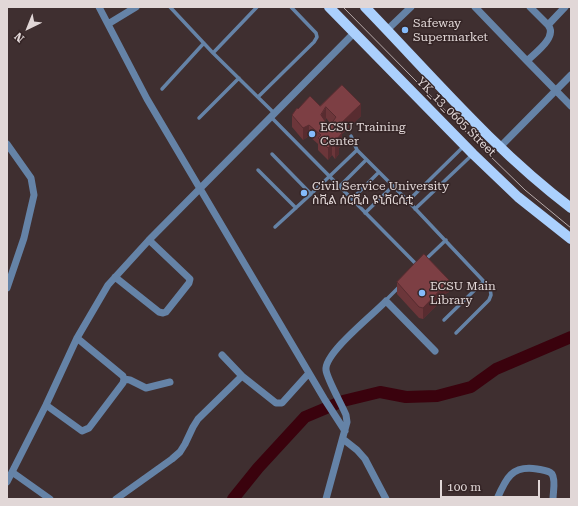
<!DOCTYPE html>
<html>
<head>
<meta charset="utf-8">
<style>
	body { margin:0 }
	#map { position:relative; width:578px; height:506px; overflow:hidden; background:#3f2f30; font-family:"Roboto Serif",serif }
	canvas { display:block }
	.frame { position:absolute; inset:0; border:8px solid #e1d7d7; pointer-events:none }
	.north { position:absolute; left:8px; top:8px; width:40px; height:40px; -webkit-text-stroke:3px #352526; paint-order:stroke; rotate:223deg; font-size:11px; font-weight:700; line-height:16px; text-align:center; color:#e1d7d7 }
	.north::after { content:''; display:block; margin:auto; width:14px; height:18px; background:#e1d7d7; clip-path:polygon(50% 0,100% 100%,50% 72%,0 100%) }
	.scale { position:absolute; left:440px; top:480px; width:100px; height:18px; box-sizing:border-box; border:2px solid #e1d7d7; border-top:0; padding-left:5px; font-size:12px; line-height:14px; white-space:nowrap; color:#e1d7d7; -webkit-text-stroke:3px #352526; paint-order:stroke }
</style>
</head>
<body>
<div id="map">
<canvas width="578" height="506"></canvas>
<div class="frame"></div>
<div class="north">N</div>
<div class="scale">100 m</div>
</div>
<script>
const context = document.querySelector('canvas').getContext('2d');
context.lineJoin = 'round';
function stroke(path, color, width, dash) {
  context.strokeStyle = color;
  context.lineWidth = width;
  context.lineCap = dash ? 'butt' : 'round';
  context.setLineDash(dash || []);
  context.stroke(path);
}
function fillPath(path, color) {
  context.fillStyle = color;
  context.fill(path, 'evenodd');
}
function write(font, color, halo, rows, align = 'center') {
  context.font = font + ' "Roboto Serif","Noto Sans Ethiopic",serif';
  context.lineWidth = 3;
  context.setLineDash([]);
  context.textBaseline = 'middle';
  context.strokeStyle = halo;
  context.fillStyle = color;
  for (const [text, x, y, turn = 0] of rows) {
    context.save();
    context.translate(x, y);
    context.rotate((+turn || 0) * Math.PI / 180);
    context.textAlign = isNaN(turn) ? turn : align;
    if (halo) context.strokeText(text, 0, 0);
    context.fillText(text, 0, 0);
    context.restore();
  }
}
stroke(new Path2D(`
	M233,499l25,-31 47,-51 38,-16 37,-9 26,5 31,-1 34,-9 25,-18 75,-32`), '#3a020d', 12);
stroke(new Path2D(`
	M170,7l43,46 61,60
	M213,53l44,-46
	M162,89l42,-46
	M258,97l56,-55 3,-5 -1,-4 -25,-26
	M271,117l147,149
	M199,118l40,-40
	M351,136l6,14 51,51 82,87 1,7 -2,5 -33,33
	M272,154l39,40
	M258,170l38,38
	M340,186l26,-26
	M352,199l27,-27
	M408,201l56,-55
	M415,209l58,-55
	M365,213l28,-27
	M275,227l36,-33 46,-44
	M425,260l21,-20
	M386,300l14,-14
	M444,320l39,-38`), '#6583a7', 3.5);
stroke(new Path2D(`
	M99,7l48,92 178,301 20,31
	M475,7l52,54
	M530,7l18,18
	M565,7l-17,18c10,12 -13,28 -21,36l44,45
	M108,24l28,-17
	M387,30l24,-23
	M7,144l24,34 3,17 -10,43 -17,50
	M500,147l71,-72
	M115,277l44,35 4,1 3,-1 23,-29 1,-4 -41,-39
	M222,355l20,21
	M124,379l6,1 16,8 24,-6
	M46,405l36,26 7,-3 34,-45 1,-4 -1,-3 -46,-38
	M343,439l14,11 8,9 21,40
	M12,472l38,27
	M7,482l39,-77 31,-67 31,-53 41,-45 205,-207
	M116,499l56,-40 8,-7 5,-8 8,-17 5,-8 44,-43 34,27h6l27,-30
	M326,499l21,-77 -1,-7c-4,-10 -19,-36 -20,-45 -2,-17 48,-56 60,-69l49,50
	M497,499c9,-21 15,-34 40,-30 5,1 11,1 15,5 4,6 1,18 1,25`), '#6583a7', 7);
stroke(new Path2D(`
	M329,7l144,147 45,43 53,42
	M365,7c66,68 129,143 206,201`), '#abd0fd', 10);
stroke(new Path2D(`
	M343,7l143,145 39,38 46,38`), '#b7abab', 1);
fillPath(new Path2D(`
	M320,106l41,10 -19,18v11l-3,3v6l-4,5 -3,-4 -4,5 -10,-10v-6l-9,-8 -6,4 -11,-13v-12l6,-6zM326,118l5,6 -2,3 -4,-6z
	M397,282l52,10 -4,2 -1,4 -21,21 -4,-1 -22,-24z`), '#6c363a');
fillPath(new Path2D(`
	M361,104v12l-19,18v11l-3,3v6l-4,5v-12l2,-8v-12z
	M326,107v11l-5,9v-12z
	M309,125v11l-6,4v-12z
	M332,144v11l-4,5v-12z
	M449,280v12l-4,2 -1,4 -21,21v-11l22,-26z`), '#582c30');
const building = new Path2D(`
	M342,85l19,19 -24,23 5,6 -5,6 2,4 -4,4 -3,-3 -4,4 -10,-10 3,-3 -12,-10 -6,3 -11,-13 5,-7 1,1 12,-13 10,10zM326,107l10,10 -7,10 -8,-12z
	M424,254l25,26 -4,2 -1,4 -21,22 -4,-1 -22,-25z`);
fillPath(building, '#7d3f44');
stroke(building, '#582c30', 1);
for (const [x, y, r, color] of [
	[405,30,4,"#85bbfb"],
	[312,134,4,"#85bbfb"],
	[304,193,4,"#85bbfb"],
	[422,293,4,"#85bbfb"]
]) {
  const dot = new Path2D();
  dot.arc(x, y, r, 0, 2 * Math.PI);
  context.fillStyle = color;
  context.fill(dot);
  stroke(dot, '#352526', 1.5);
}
write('12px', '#e1d7d7', '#352526', [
	["Safeway",413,23],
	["Supermarket",413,37],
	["ECSU Training",320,127],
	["Center",320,141],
	["Civil Service University",312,186],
	["ስቪል ሰርቪስ ዩኒቨርሲቲ",312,200],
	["ECSU Main",430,286],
	["Library",430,300]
], 'left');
write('12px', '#e1d7d7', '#352526', [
	["YK_13_0605 Street",456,117,45]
]);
</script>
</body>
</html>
